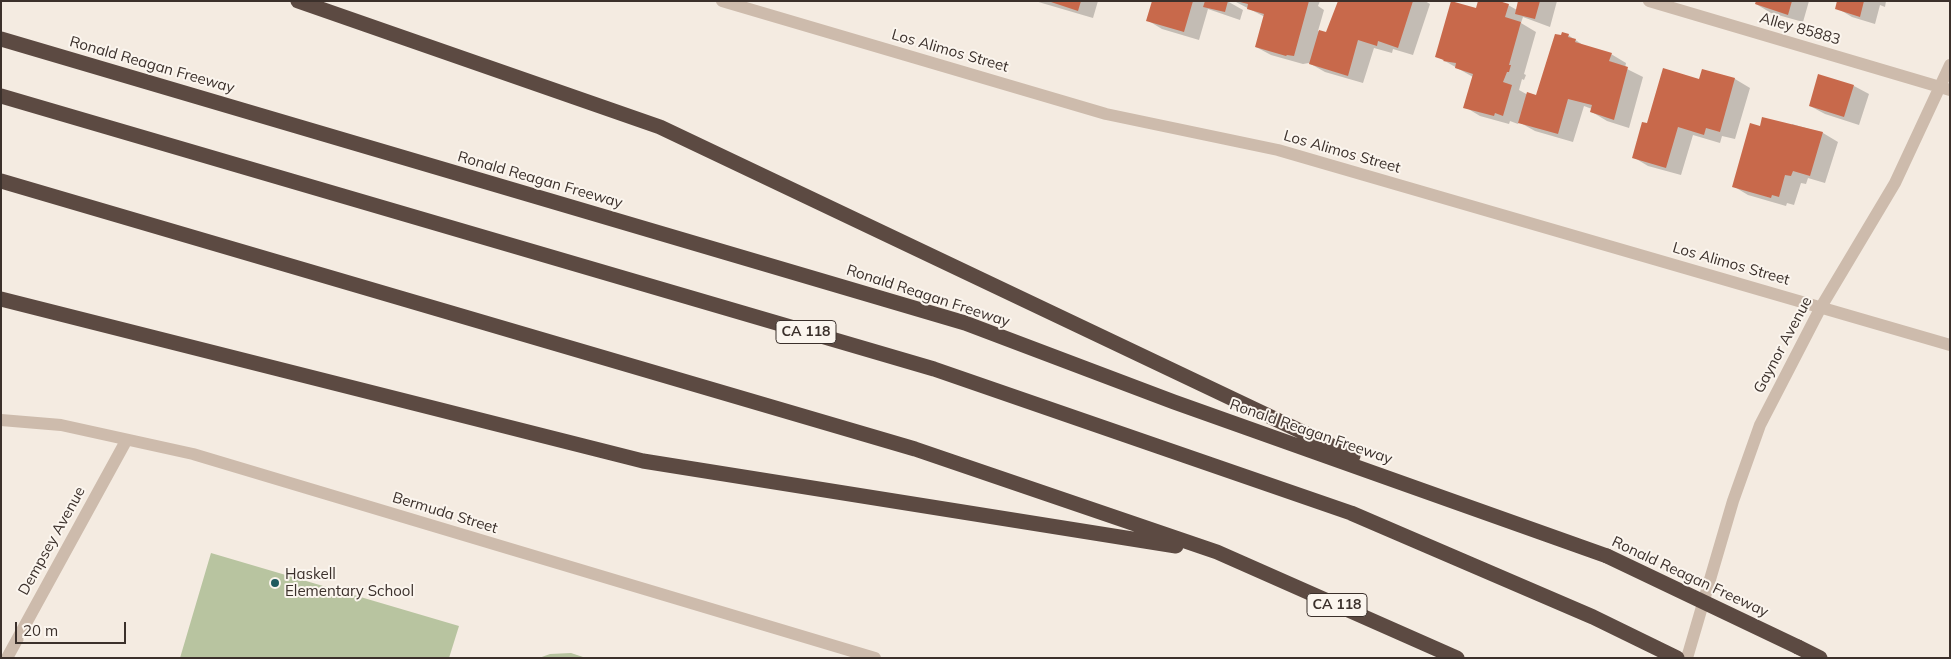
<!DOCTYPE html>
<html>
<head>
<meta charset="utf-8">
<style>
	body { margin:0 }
	#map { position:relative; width:1951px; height:659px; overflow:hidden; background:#f4ebe1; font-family:Mulish,sans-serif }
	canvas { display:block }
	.frame { position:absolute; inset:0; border:2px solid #3b302b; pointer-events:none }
	.scale { position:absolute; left:15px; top:622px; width:111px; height:22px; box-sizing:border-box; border:2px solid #3b302b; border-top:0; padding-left:6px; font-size:15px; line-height:18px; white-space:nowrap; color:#3b302b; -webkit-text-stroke:4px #fbf5ee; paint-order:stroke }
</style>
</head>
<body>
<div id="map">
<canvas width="1951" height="659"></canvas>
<div class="frame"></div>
<div class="scale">20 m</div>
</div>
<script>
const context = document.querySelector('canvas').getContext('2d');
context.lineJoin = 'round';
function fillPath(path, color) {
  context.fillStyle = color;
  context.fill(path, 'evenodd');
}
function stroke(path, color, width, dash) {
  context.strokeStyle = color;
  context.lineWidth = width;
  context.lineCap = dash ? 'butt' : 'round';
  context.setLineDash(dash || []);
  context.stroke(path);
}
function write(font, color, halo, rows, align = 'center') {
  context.font = font + ' Mulish,sans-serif';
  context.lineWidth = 4;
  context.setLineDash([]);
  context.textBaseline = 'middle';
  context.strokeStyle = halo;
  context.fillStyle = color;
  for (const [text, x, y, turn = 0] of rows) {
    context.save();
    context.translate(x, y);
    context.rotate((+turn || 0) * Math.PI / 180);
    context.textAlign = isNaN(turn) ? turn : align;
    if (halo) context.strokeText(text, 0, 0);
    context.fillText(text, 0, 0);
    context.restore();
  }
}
fillPath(new Path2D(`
	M211,553l248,73 -10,32h-269z
	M571,653l15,5h-47l11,-4z`), '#b8c4a0');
fillPath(new Path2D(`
	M1035,1h63l-5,17z
	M1153,1h74l16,9 -3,10 -32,-11 -9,31 -37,-11 -15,-9z
	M1234,1h86l-2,5 6,4 -6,21 9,3 12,-33h86l5,3 -17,51 -20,-6 -1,4 -18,-5 -11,35 -38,-11 -16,-9 -6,1 -32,-9 -15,-8 9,-30z
	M1519,1h38l-7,26 -27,-10 -2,6 15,9 -12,42 2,1 -2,5 -2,-1 -3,11 9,5 9,1 31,-61 15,10 28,9 15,9 -1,5 18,9 -14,51 -22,-7 -15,-9v-3l-8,-3 -11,36 -38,-11 -16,-9 -1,2 -8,-3 -1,3 -29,-8 -15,-9 8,-30 -37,-21 40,-46 32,-5 9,5z
	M1757,1h52l-6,21 -32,-9 -15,-9z
	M1839,1h47l-1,6 -5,-2 -5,19 -23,-7 -15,-9z
	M1735,79l15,9 -15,51 -13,-3 -2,7 -27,-8 -12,40 -33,-9 -15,-9 15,-33 52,-44z
	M1854,86l15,8 -10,31 -34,-11 -15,-8z
	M1792,124l31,9 15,9 -13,41 -17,-5 -2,6 -5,-1 -7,22 -7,-2 -1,3 -38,-11 -15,-9 28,-59 30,-1z`), '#0003');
fillPath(new Path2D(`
	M1048,1h33l-3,10z
	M1152,1h41l-9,31 -38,-11z
	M1205,1h23l-3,11 -22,-5z
	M1236,1h73l-15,55 -7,-1 -1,1 -31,-9 9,-33 -17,-5 1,-5z
	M1338,1h75l-15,47 -20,-7 -1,5 -19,-6 -10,36 -39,-12 10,-34 7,2z
	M1451,1l25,7 2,-7h21l10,3 -4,13 16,5 -12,43h2l-2,7h-2l-4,10 9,3 -9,31 -8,-3 -1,3 -31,-8 10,-34 -18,-6 1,-5 -13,-2 1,-1 -9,-3z
	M1518,1h22l-5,18 -20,-5z
	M1756,1h36l-4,14 -33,-11z
	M1837,1h27l-4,16 -25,-8z
	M1562,32l7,2 -1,3 8,2 -1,3 37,11 -3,8 19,6 -14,53 -24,-8 2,-7 -24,-6 -10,35 -40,-11 9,-31 9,3 19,-61 6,1z
	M1663,68l36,11 3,-10 33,9 -15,54 -14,-4 -2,7 -26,-8 -12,41 -34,-10 10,-36 5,1z
	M1818,74l36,11 -10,32 -35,-11z
	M1762,117l61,15 -13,44 -17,-5 -2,5 -6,-1 -6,22 -7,-2 -1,3 -39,-11 18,-64 10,3z`), '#c8694b');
stroke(new Path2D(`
	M722,1l384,113 172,36 672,195
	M1649,1l301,89
	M1,420l60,5 132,29 682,204
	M7,658l119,-217
	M1687,658l46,-157 27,-76 61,-118 74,-124 55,-118`), '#cdbbac', 12);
stroke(new Path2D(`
	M298,1l362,126 693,329
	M1,39l964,284 209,79 433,154
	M1,96l933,273 417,144 242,104 84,41
	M1,181l914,268 302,103 240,106
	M1,299l642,162 533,85
	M1798,647l22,11`), '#5c4a42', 15);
stroke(new Path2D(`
	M1607,556l191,91`), '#5c4a42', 15);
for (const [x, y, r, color] of [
	[275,583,5,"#1f5a5e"]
]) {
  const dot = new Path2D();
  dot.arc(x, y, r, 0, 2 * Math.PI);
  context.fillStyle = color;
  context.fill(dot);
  stroke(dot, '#fbf5ee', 2);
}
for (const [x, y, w] of [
	[806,332,60],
	[1337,605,60]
]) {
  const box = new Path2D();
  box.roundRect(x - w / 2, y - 11.5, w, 23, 4);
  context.fillStyle = '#fbf5ee';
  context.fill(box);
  stroke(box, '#3b302b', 1);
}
write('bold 14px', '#3b302b', null, [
	["CA 118",806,332],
	["CA 118",1337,605]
]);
write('15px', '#3b302b', '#fbf5ee', [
	["Alley 85883",1800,29,16],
	["Los Alimos Street",950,51,16],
	["Ronald Reagan Freeway",152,65,16],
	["Los Alimos Street",1342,152,16],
	["Ronald Reagan Freeway",540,180,16],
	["Los Alimos Street",1731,264,16],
	["Ronald Reagan Freeway",928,296,18],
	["Gaynor Avenue",1783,345,-62],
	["Ronald Reagan Freeway",1311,432,19],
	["Bermuda Street",445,513,17],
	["Dempsey Avenue",52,541,-61],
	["Ronald Reagan Freeway",1690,577,25]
]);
write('15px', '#3b302b', '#fbf5ee', [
	["Haskell",285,574],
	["Elementary School",285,591]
], 'left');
</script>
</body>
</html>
